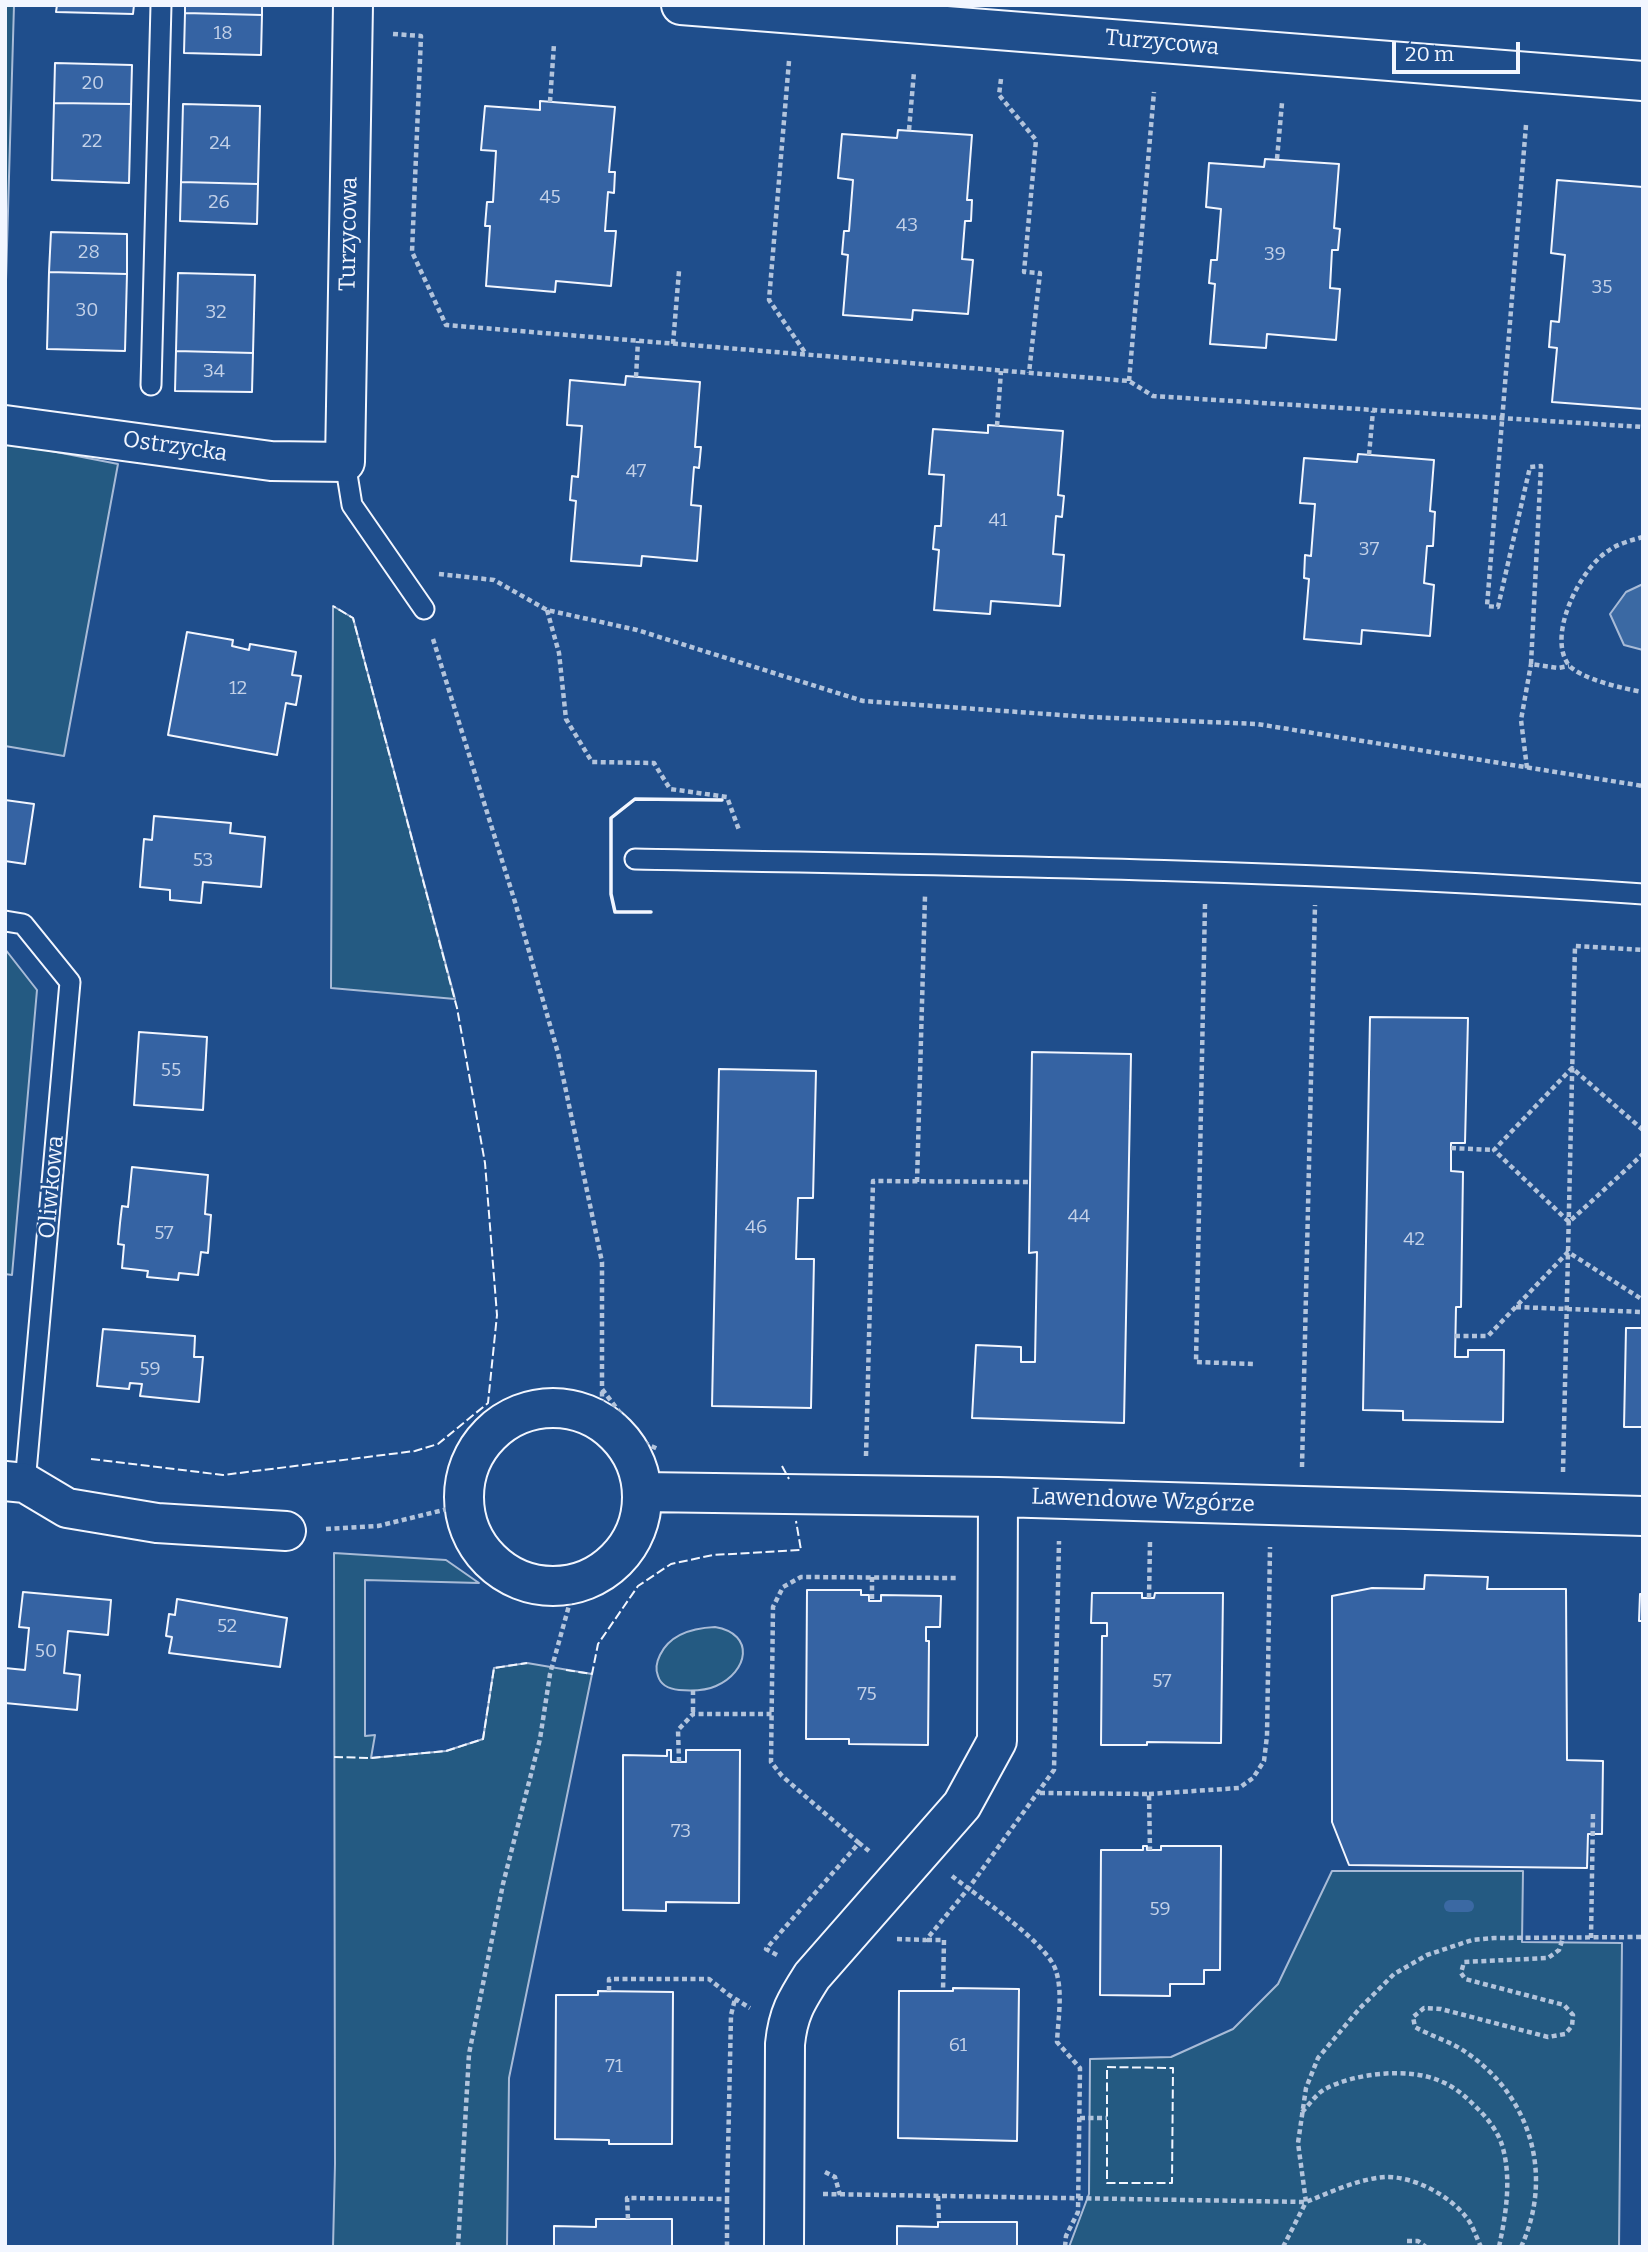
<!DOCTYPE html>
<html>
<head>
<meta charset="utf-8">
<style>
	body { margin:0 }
	#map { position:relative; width:1648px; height:2252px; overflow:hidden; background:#1f4e8c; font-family:Bitter,serif }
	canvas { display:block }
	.frame { position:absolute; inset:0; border:7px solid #f2f6ff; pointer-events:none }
	.scale { position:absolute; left:1392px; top:42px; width:128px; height:32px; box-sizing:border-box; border:4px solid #f2f6ff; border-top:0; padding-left:9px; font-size:21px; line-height:24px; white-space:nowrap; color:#f2f6ff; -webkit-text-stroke:5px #1f4e8c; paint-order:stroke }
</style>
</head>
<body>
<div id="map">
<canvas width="1648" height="2252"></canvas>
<div class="frame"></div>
<div class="scale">20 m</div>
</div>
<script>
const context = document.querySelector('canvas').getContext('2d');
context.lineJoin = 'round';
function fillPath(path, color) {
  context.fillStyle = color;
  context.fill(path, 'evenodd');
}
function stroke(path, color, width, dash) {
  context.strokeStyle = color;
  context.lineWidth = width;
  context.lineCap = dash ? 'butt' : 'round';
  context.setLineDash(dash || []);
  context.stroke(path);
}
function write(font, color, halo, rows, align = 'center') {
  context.font = font + ' Bitter,serif';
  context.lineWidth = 5;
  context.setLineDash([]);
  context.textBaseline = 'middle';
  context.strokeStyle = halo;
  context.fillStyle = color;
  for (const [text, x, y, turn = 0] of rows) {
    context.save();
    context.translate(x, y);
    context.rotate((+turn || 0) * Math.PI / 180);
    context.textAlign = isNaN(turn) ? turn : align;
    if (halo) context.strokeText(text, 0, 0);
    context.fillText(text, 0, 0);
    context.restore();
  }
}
const green = new Path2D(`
	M5,5h9l-9,309z
	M5,442l113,22 -54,292 -59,-10z
	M333,606l20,12 102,381 -124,-11z
	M5,949l32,41 -25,285 -7,-1z
	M334,1553l112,7 33,23 -114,-3v156l10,-1 -4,23 75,-7 37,-12 11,-71 33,-5 65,11 -83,404 -2,169h-174l2,-83z
	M715,1627c41,7 33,45 1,59 -11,5 -25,5 -37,4 -10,-1 -18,-4 -21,-14 -3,-7 -1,-15 2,-21 10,-21 33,-27 55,-28z
	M1332,1871h191l-1,71 100,1 -3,304h-550l20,-53 1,-135 81,-2 62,-28 45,-45z`);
fillPath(green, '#245a82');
stroke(green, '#a8bbd7', 2);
const water = new Path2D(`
	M1643,584v66l-19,-5 -14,-31 16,-22z`);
fillPath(water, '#3b69a3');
stroke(water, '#a8bbd7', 2);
stroke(new Path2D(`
	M1450,1906h18`), '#3b69a3', 12);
const building = new Path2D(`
	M57,5h77l-1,9 -77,-2z
	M185,5h77v10l-77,-2z
	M185,13l77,2 -1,40 -77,-2z
	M55,63l77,2 -1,39 -77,-1z
	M540,101l75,6 -6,65h6l-1,21 -6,-1 -3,39h11l-5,55 -55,-5 -1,11 -69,-6 4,-60h-5l2,-24h6l3,-51 -15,-1 4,-44 55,4z
	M54,103l77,1 -2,79 -77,-3z
	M183,104l77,2 -2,78 -77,-2z
	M898,130l74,5 -5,65h5l-1,21h-6l-3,38 11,1 -5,54 -55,-4 -1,10 -69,-5 5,-60 -6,-1 2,-23h5l4,-51 -15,-2 4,-44 55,4z
	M1265,159l74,5 -5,64 6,1 -2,21h-6l-2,38 10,1 -4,51 -69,-6 -1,14 -56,-4 5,-60 -6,-1 2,-23h6l4,-51 -15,-2 3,-44 55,4z
	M1557,180l86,7v222l-91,-7 5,-54 -8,-1 2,-26 8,1 6,-67 -14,-2z
	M181,182l77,2 -1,40 -77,-3z
	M51,232l76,2v40l-78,-2z
	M49,272l78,2 -2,77 -78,-2z
	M178,273l77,2 -2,78 -77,-2z
	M176,351l77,2 -1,39 -77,-1z
	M626,376l74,6 -5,65h6l-2,21 -5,-1 -3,38 10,1 -4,55 -55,-5 -1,10 -70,-5 5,-60 -6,-1 2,-24 6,1 4,-51 -15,-1 3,-45 55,5z
	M988,425l75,6 -5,64 6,1 -2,21 -6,-1 -3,38 11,1 -4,51 -69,-5 -1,13 -56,-4 5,-60 -6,-1 2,-23h6l3,-51 -15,-1 4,-45 55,4z
	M1358,454l76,6 -4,51 5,1 -2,34h-6l-3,37 10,2 -4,51 -68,-6 -1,14 -57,-5 5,-60 -5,-1 1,-23 6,1 4,-52 -15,-1 4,-45 53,4z
	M187,632l46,8 -1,6 17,4 1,-6 46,8 -4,23 9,1 -5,29 -10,-2 -9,52 -109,-20z
	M5,800l29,4 -9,60 -20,-3z
	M154,816l77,7 -1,10 35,4 -4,50 -58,-5 -2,21 -31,-3v-10l-30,-3 4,-48 8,1z
	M1370,1017l98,1 -3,125h-14v28l12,1 -2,135h-5l-1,50h13v-7h36l-1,72 -100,-2v-9l-40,-1z
	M139,1032l68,5 -4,73 -69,-5z
	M1032,1052l99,2 -7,369 -152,-5 4,-73 45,2v15h14l2,-110 -8,1z
	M719,1069l97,2 -3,127h-15l-2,61h18l-3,149 -99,-2z
	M132,1167l76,8 -3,39 6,1 -3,38 -7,-1 -3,23 -19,-2 -1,7 -31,-3 1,-6 -26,-3 2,-23 -6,-1 2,-21 2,-17 6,1z
	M1626,1328h17v99h-19z
	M103,1329l92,7 -1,21h9l-4,45 -59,-6 2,-12 -12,-1 -1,6 -32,-3z
	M1425,1575l63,2 -1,12h79l1,171 36,1 -1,73h-14l-1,34 -238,-3 -17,-43v-226l40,-8 52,1z
	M807,1590h54v5h8v6h12v-6l60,1 -1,31h-14v14h3l-1,104 -79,-1v-5h-43z
	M23,1592l88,8 -3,35 -40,-4 -4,42 16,2 -3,35 -72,-7v-35l20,2 4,-42 -10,-1z
	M1092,1593h50v5h12l1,-5h68l-2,150 -74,-1v3h-46l1,-109h5v-13h-16z
	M1640,1594h3v27h-4z
	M177,1599l110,19 -7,49 -111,-14 3,-16 -6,-1 3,-22 6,1z
	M667,1750h4v12h15v-12h54l-1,153 -73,-1v9l-43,-1v-155l44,1z
	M1143,1846h4v4h14v-4h60l-1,124h-16v14h-34v12l-70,-1 1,-145h42z
	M953,1988l66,1 -2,152 -119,-3 1,-147h54z
	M598,1991l75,1 -1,152h-63v-4l-54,-1 1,-144h42z
	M596,2219h76v28h-118v-21l42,1z
	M938,2222h79v25h-120v-21l41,1z`);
fillPath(building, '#3563a3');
stroke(building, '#f2f6ff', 2);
const service = new Path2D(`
	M151,385l10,-380
	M345,462l7,43 72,104
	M635,859c336,6 672,11 1008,35
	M5,921l18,3 47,58 -45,501`);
const minor = new Path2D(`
	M681,5l962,76
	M5,425l266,36 74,1 8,-457
	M464 1497a89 89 0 1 1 178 0a89 89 0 1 1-178 0Z
	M5,1481l20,2 42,25 90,15 129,8
	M643,1492l355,5 645,19
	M784,2247l1,-203c3,-30 11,-43 27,-68l150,-171 35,-64 1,-244`);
stroke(service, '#f2f6ff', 23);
stroke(minor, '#f2f6ff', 42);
stroke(new Path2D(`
	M393,34l28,2 -9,216 34,73 683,56 24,15 490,31
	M789,61l-20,239 37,54
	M1001,79l-2,16 37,45 -12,132 16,1 -11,100
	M550,102l4,-58
	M1526,125l-39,481 11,1 32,-140 11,-1 -10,198 27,4 11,-2
	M909,130l5,-58
	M1277,159l5,-56
	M673,344l6,-73
	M636,377l2,-36
	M1129,381l25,-289
	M997,426l4,-55
	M1369,455l4,-44
	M1643,537c-11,3 -26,7 -35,14 -27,17 -61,83 -40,113 11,15 57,25 75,28
	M439,574l55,6 53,30 90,20 226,71 226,16 168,7 386,62
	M547,610l12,43 7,66 26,43 62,1 16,26 57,8 12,33
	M433,639l82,263 43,151 44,209v127l40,53 16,7
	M1527,768l-6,-48 10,-56
	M1205,904l-9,458 57,2
	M1643,1130l-71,-62 -78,82 75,72 74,-68
	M1451,1148l43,2
	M917,1182l8,-286
	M1516,1307l127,5
	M1455,1336h33l80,-84 75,48
	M602,1422v-33
	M866,1456l7,-275 157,1
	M1302,1467l13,-562
	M1563,1472l12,-526 68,4
	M326,1529l52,-3 86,-21
	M872,1577v24
	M1149,1598l1,-56
	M693,1690v24
	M679,1762l-1,-32 15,-16h79
	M1040,1793l109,1 1,56
	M1149,1794l90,-6 14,-10 11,-17 3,-25 3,-189
	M859,1843l-77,-67 -11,-14 2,-155 10,-20 18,-10 157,1
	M952,1876c25,20 96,67 104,95 7,22 2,49 1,71l23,26 -2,144 -12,24 -1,11
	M1591,1938l2,-125
	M897,1939l29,1 42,-51 86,-119 5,-229
	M927,1940h17l-1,51
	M777,1955l-11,-6 93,-106 10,8
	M609,1991v-12h100l20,16 21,13
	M1302,2112c7,-7 14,-18 23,-23 30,-16 84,-22 115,-8 16,6 27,17 39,29 9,9 19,22 23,35 10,33 4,69 -3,102
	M1080,2118h27
	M825,2172l10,5 5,18
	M823,2194l483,8c25,-10 52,-23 79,-25 28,-1 64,18 81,40 7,8 10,20 15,30
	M938,2196l1,26
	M727,2199v48
	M628,2219l-1,-21 100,1 4,-184 4,-16
	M1407,2241h11l8,6
	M458,2247l11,-193 34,-170 37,-145 10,-65 25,-90
	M1283,2247l23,-45 -8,-59 8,-55 12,-30 42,-50 34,-34 33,-19 45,-15 22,-2 149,-1
	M1521,2247c33,-71 10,-150 -54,-194 -15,-11 -36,-17 -52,-26l-2,-10 11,-9 17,1 107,28 17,-3 7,-8 1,-11 -9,-10 -99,-26 -4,-6 3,-11 84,-4 11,-8 4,-12`), '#b3c4dc', 4.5, [5, 3.5]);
stroke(service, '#1f4e8c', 19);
stroke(minor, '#1f4e8c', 38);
stroke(new Path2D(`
	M91,1459l132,16 192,-24 23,-7 50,-41 9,-88 -12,-152 -28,-155 -104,-390 -20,-12
	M782,1466l7,13
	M566,1670l26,4 6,-30 40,-58 33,-22 42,-9 88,-5 -5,-29
	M334,1757l37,1 75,-7 37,-12 11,-71 33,-5
	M1107,2067l66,1 -1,115h-65z`), '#f2f6ff', 2, [9, 3.5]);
stroke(new Path2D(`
	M651,912h-36l-4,-18v-76l24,-19 87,1`), '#f2f6ff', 3.5);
write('19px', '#c3d1e8', null, [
	["18",223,34],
	["20",93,84],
	["22",92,142],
	["24",220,144],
	["45",550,198],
	["26",219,203],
	["43",907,226],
	["28",89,253],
	["39",1275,255],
	["35",1602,288],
	["30",87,311],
	["32",216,313],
	["34",214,372],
	["47",636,472],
	["41",998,521],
	["37",1369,550],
	["12",238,689],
	["53",203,861],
	["55",171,1071],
	["44",1079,1217],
	["46",756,1228],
	["57",164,1234],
	["42",1414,1240],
	["59",150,1370],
	["52",227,1627],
	["50",46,1652],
	["57",1162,1682],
	["75",867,1695],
	["73",681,1832],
	["59",1160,1910],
	["61",958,2046],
	["71",614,2067]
]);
write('23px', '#f2f6ff', '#1f4e8c', [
	["Turzycowa",1162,43,5],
	["Turzycowa",349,234,-89],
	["Ostrzycka",175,447,8],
	["Oliwkowa",52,1187,-85],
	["Lawendowe Wzgórze",1143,1501,2]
]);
</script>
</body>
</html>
